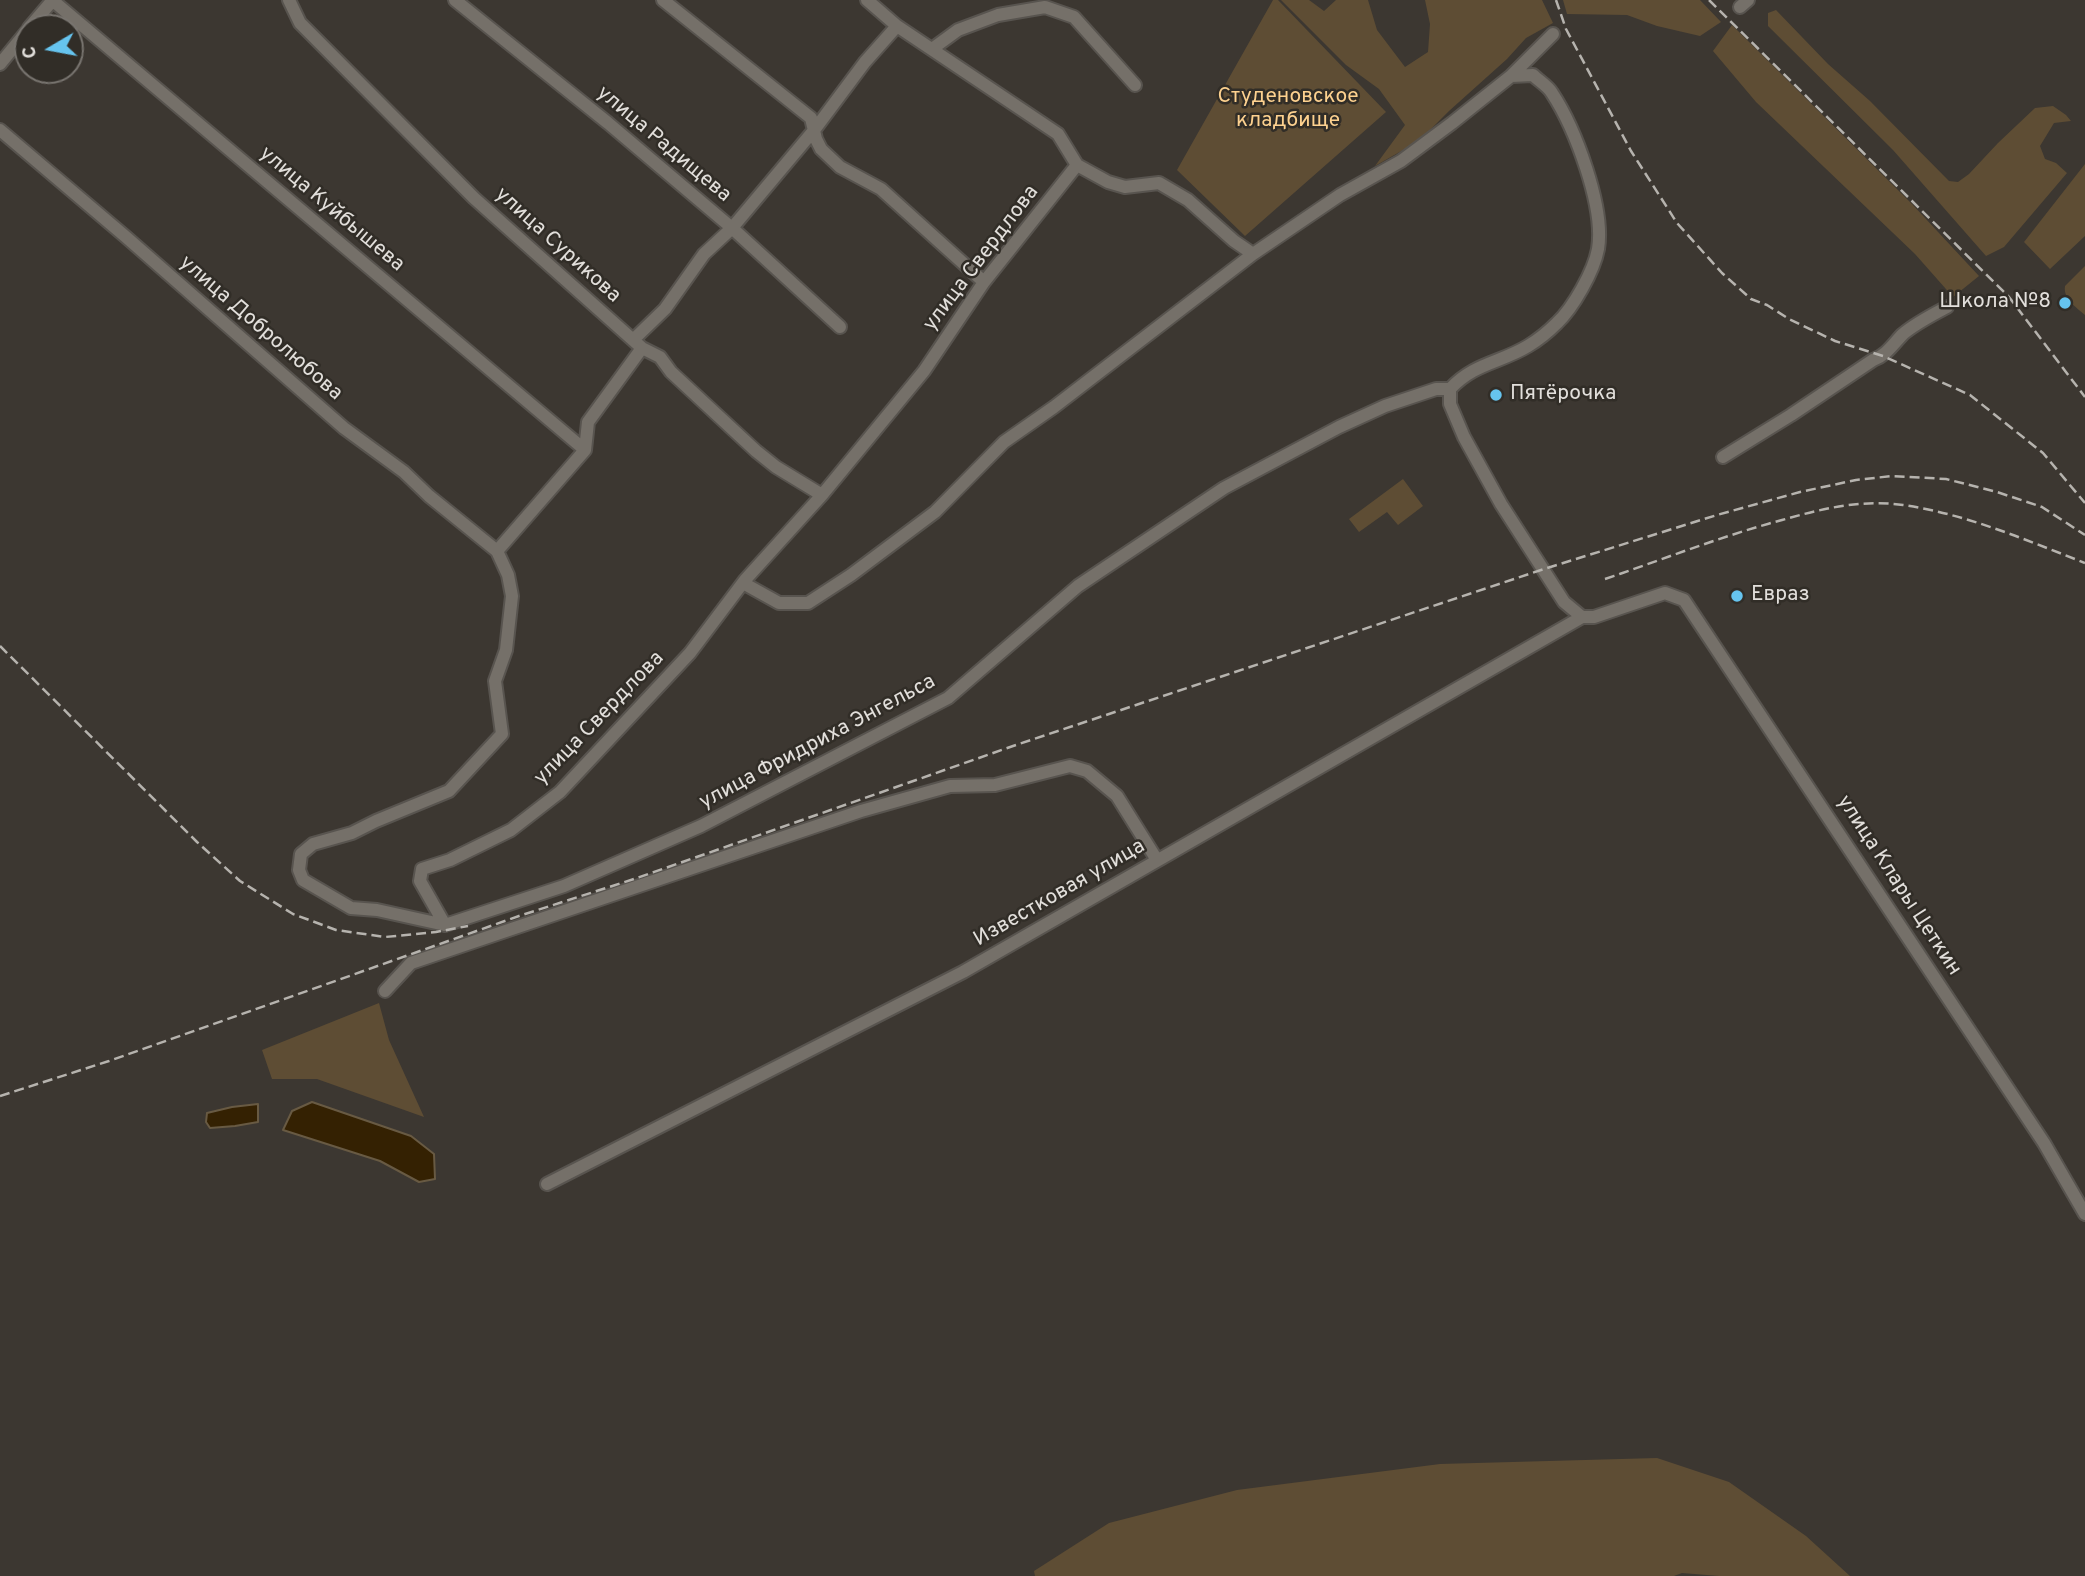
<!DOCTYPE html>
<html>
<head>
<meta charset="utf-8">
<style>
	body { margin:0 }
	#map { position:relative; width:2085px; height:1576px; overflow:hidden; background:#3c3731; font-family:Overpass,sans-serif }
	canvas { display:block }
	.north { position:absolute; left:14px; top:14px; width:70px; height:70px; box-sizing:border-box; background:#312d27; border:2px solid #78746f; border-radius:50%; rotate:260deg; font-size:19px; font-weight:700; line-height:28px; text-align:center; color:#e2dfdb }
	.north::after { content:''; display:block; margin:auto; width:24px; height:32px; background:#66c4ef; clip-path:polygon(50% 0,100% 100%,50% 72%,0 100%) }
</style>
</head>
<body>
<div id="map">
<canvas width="2085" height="1576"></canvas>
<div class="north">С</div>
</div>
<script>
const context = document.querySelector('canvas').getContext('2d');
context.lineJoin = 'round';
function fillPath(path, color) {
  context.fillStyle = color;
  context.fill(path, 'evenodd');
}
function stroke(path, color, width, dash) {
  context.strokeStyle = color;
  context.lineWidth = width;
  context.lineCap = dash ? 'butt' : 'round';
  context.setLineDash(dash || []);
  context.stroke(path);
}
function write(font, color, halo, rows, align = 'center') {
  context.font = font + ' Overpass,sans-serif';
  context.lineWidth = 5;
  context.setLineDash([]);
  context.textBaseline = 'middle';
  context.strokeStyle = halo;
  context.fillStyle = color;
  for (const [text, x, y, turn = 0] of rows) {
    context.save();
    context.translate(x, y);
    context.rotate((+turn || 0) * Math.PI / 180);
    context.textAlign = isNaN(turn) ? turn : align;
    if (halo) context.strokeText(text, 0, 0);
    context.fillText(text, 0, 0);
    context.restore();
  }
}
fillPath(new Path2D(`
	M1273,0h5l108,112 -141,124 -68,-66z
	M1281,0h28l15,11 12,-11h32l9,30 28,37 23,-15 2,-28 -5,-24h117l11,23 -27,15 -19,21 -58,52 -30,30 -44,25 30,-41 -26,-36 -33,-24z
	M1563,0h137l21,22 -21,14 -43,-10 -30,-11 -60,-1z
	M1776,10l52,54 42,37 79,80 9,1 11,-8 29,-31 37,-35 18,-2 13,9 5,6 -17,2 -14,23 5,13 11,4 11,10 -63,74 -18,9 -93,-106 -125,-124v-13z
	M1732,25l180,179 67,72 -26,21 -38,-43 -159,-152 -43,-51z
	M2085,164v72l-35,33 -26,-27z
	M2085,266v49c-9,-8 -22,-16 -20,-29z
	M1403,479l20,27 -25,19 -11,-13 -28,20 -10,-13z
	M379,1003l10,37 35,77 -107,-38h-45l-10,-29z
	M1657,1458l72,24 77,54 44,40h-131l-37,-3 -8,3h-639l-1,-5 75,-48 128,-33 203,-26z`), '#5e4d34');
const water = new Path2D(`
	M312,1102l99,34 23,18 1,25 -16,3 -39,-21 -97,-31 9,-19z
	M258,1104v18l-23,4 -25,2 -4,-6 1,-9 25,-6z`);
fillPath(water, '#342102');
stroke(water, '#685a43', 2);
const minor = new Path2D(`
	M52,0l533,450
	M289,0l11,23 174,175 168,150 18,9 11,15 85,79 20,16 46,28
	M455,0l153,123 124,105 108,99
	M663,0l148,118 5,21 5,10 19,18 41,22 103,93
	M867,0l30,26 161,108 19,31
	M1740,7l8,-7
	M29,28l23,-27
	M932,49l26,-19 40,-15 47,-8 29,10 61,68
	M0,64l28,-34
	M1511,76l42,-42
	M0,130l126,107 218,191 60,44 25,24 68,55 11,24 4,21 -6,54 -11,31 7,53 -53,57 -73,30 -24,12 -39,11 -12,10 -2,16 4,10 48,28 26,2 68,15
	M1077,165l-93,117 -60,89 -102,124 -77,85 -55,73 -130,139 -49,38 -61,30 -28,9 -2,12 25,44 119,-39 137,-60 247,-128 130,-112 146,-98 115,-61 46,-21 51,-17h14
	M1077,165l31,17 17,5 34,-4 29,17 46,41 19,13 87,-59 61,-34 51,-38 59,-47 22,-1c6,6 15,11 19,18 23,35 53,114 46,156 -4,22 -25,59 -41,74 -8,8 -19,17 -29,23 -28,17 -54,17 -78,43v15l14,33 37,67 63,98 18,15h12l71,-24 19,7 360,543 41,71
	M633,340l32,-31 39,-55 28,-26 83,-99 50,-67 32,-36
	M1723,457l68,-42 82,-55c14,-5 20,-16 30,-26 13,-11 29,-19 44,-27
	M497,551l88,-101 3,-28 54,-74
	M743,583l36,20h29l43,-28 84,-63 69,-70 50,-35 199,-153
	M385,991l26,-28 450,-152 89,-25 45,-1 75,-19 17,5 30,25 40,64
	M547,1184l416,-212 619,-355`);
stroke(minor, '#58544f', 16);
stroke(minor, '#757069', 12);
stroke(new Path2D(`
	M1556,0l10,29 65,122 46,72 45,50 29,26 16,6 22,14 46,22 48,15 87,39 73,58 42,50
	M1709,0l300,297 76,100
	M1605,579c59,-20 117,-43 177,-59 39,-11 79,-21 121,-15 63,9 123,35 182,58
	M0,646l197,196 43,39 53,33 43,16 49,7 51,-5 32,-6
	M0,1096l109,-35 410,-145 115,-37 379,-133 531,-177 173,-54 83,-23 56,-12 36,-4 54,3 51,13 45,15 43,28`), '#b6b3ae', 2.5, [10, 5]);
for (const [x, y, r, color] of [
	[2065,303,7,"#66c4ef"],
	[1496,395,7,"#66c4ef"],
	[1737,596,7,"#66c4ef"]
]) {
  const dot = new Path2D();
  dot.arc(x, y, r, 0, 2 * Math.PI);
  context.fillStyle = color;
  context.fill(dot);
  stroke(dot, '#312d27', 2.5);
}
write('21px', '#fdd18f', '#312d27', [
	["Студеновское",1288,98],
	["кладбище",1288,122]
]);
write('21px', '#e2dfdb', '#312d27', [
	["улица Радищева",663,145,40],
	["улица Куйбышева",331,210,40],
	["улица Сурикова",557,246,42],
	["улица Свердлова",982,259,-53],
	["улица Добролюбова",260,329,41],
	["улица Свердлова",600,719,-46],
	["улица Фридриха Энгельса",818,743,-28],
	["улица Клары Цеткин",1898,886,57],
	["Известковая улица",1060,894,-30]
]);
write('21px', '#e2dfdb', '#312d27', [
	["Школа №8",2051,303,"right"],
	["Пятёрочка",1510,395],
	["Евраз",1751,596]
], 'left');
</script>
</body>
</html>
